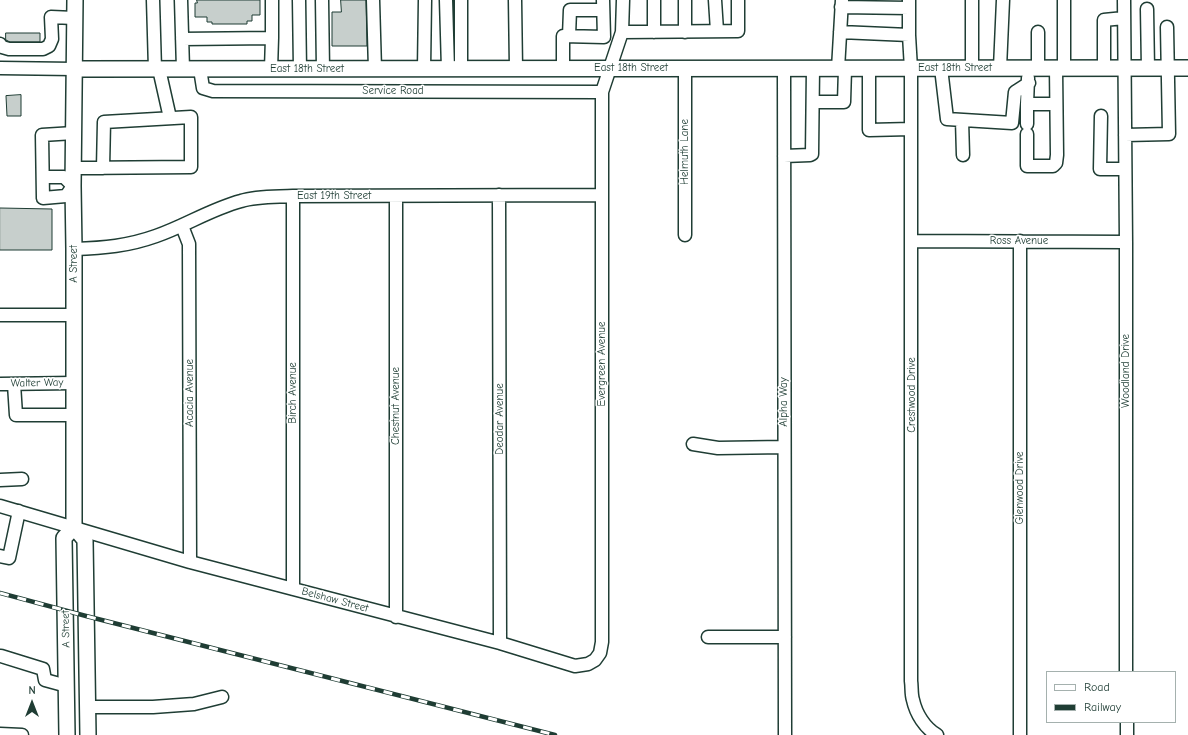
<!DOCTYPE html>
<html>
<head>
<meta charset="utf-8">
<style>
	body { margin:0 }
	#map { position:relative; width:1188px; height:735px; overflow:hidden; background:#fff; font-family:"Comic Neue",sans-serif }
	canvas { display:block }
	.legend { position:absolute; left:1046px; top:671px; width:130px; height:52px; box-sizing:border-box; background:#fff; border:1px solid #a5b1ae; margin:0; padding:5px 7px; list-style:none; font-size:12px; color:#1f3d34 }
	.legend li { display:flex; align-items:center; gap:8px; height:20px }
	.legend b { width:20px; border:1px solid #a5b1ae }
	.north { position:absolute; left:12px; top:683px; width:40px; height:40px; -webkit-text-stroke:3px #fff; paint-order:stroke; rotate:0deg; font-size:11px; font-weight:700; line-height:16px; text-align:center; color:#1f3d34 }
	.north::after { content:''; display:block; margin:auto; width:14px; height:18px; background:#1f3d34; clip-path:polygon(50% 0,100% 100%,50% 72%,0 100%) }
</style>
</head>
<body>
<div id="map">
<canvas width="1188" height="735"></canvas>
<ul class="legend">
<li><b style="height:5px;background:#fff"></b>Road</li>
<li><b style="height:5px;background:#1f3d34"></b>Railway</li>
</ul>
<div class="north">N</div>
</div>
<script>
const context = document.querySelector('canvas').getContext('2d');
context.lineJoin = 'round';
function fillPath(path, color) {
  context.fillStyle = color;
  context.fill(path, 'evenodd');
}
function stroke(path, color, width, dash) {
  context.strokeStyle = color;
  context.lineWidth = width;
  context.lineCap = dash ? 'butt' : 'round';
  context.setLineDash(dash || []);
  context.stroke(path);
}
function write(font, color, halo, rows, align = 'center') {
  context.font = font + ' "Comic Neue",sans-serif';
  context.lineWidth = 3;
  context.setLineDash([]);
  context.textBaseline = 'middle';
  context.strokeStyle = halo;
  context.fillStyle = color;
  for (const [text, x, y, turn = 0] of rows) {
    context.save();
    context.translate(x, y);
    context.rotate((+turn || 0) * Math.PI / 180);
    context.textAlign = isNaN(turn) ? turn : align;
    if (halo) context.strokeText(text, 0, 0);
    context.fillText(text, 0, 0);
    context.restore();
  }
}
const building = new Path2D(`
	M197,0h63v15h-8v6h-5v3h-35v-2h-5v-5h-12v-14h2z
	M341,0h25l1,46h-35v-34h9z
	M6,33h34v9h-30l-4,-2z
	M21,95v21h-14l-1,-20z
	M0,208l52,1v41h-52z`);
fillPath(building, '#c7cfcc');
stroke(building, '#1f3d34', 1);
const minor = new Path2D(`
	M153,0l2,69
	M181,0l2,69
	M299,0l1,69
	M322,0l1,69
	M373,0l2,69
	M446,0l2,69
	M461,0v69
	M515,0l1,68
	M654,0v32
	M685,0v32
	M715,0l2,31
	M972,0v68
	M1124,0l2,242v430
	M841,7l68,1
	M1147,9l1,60
	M622,32l116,-1v-31
	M840,32l69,3v-35
	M909,35l2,34v612c1,6 0,13 2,19 3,14 12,28 24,35
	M569,36l1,-26h33
	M182,39l90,-1v-38
	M0,44l2,3 7,2h34l6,-3 3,-7 -1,-22 23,1
	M0,68l74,1
	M563,68v-32l41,1 -1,-37
	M941,68l6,51 65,4 3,-31 14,-9
	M1000,68l3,-68
	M159,69l11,49
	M200,69l3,19 10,3 389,1
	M271,69l1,-31
	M424,69l1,-69
	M784,69l1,666
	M838,69l4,-69
	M869,69v61l42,-1
	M1038,69v-37
	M1064,69v-69
	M1104,69v-49l20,-2
	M1028,78l-1,26h24
	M813,102h31l1,-33
	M1101,116l-1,53h25
	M962,120l1,35
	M1027,124v-20
	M1027,134v32h26l3,-3 1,-8 -1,-86
	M1125,135l44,-1 -2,-107
	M784,156l26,-1 2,-1 1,-86
	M74,168l117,-1v-50l-87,5 -1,46
	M43,177h21l9,9 -7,10 -23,2 -1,-63 32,-2
	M499,195l1,448
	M293,196v393
	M396,196v421
	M182,226l7,18 1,318
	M685,235v-167
	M912,241l214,1
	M1020,241v494
	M74,249c30,-1 54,-3 82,-13 29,-10 55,-27 85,-35 16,-5 35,-4 52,-5l309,-1
	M0,315h74
	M0,384l74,-1
	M14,384l2,31h58
	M693,444l25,4 66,-1
	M0,480l22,-1
	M0,506l190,56 310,81 75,23 13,-2 7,-4 5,-7 2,-11v-550l20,-60 1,-32
	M0,556l9,2 10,-47
	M708,637h77
	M1,656l42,13 2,11 22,6
	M87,707h66l41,-3 28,-7
	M1127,722v13
	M0,734l22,1`);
const major = new Path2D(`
	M75,0l-2,186 1,63v278l11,13 3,195
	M74,69l1114,-1
	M67,735l-3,-197 10,-11`);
stroke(minor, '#1f3d34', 15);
stroke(major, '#1f3d34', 18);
stroke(minor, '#fff', 12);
stroke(major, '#fff', 15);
const rail = new Path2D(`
	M0,593l86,23 469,119`);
stroke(rail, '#1f3d34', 4.5);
stroke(rail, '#fff', 3, [9]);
write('11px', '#1f3d34', '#fff', [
	["East 18th Street",631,68],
	["East 18th Street",955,68],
	["East 18th Street",307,69],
	["Service Road",393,91],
	["Helmuth Lane",685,152,-90],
	["East 19th Street",334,196],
	["Ross Avenue",1019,241],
	["A Street",74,264,-90],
	["Evergreen Avenue",602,364,-90],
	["Woodland Drive",1126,371,-90],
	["Walter Way",37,383,-1],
	["Acacia Avenue",190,393,-90],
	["Birch Avenue",293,393,-90],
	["Crestwood Drive",912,395,-90],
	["Alpha Way",784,402,-90],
	["Chestnut Avenue",396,406,-90],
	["Deodar Avenue",500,419,-90],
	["Glenwood Drive",1020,488,-90],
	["Belshaw Street",335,600,15],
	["A Street",66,629,-91]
]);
</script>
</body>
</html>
